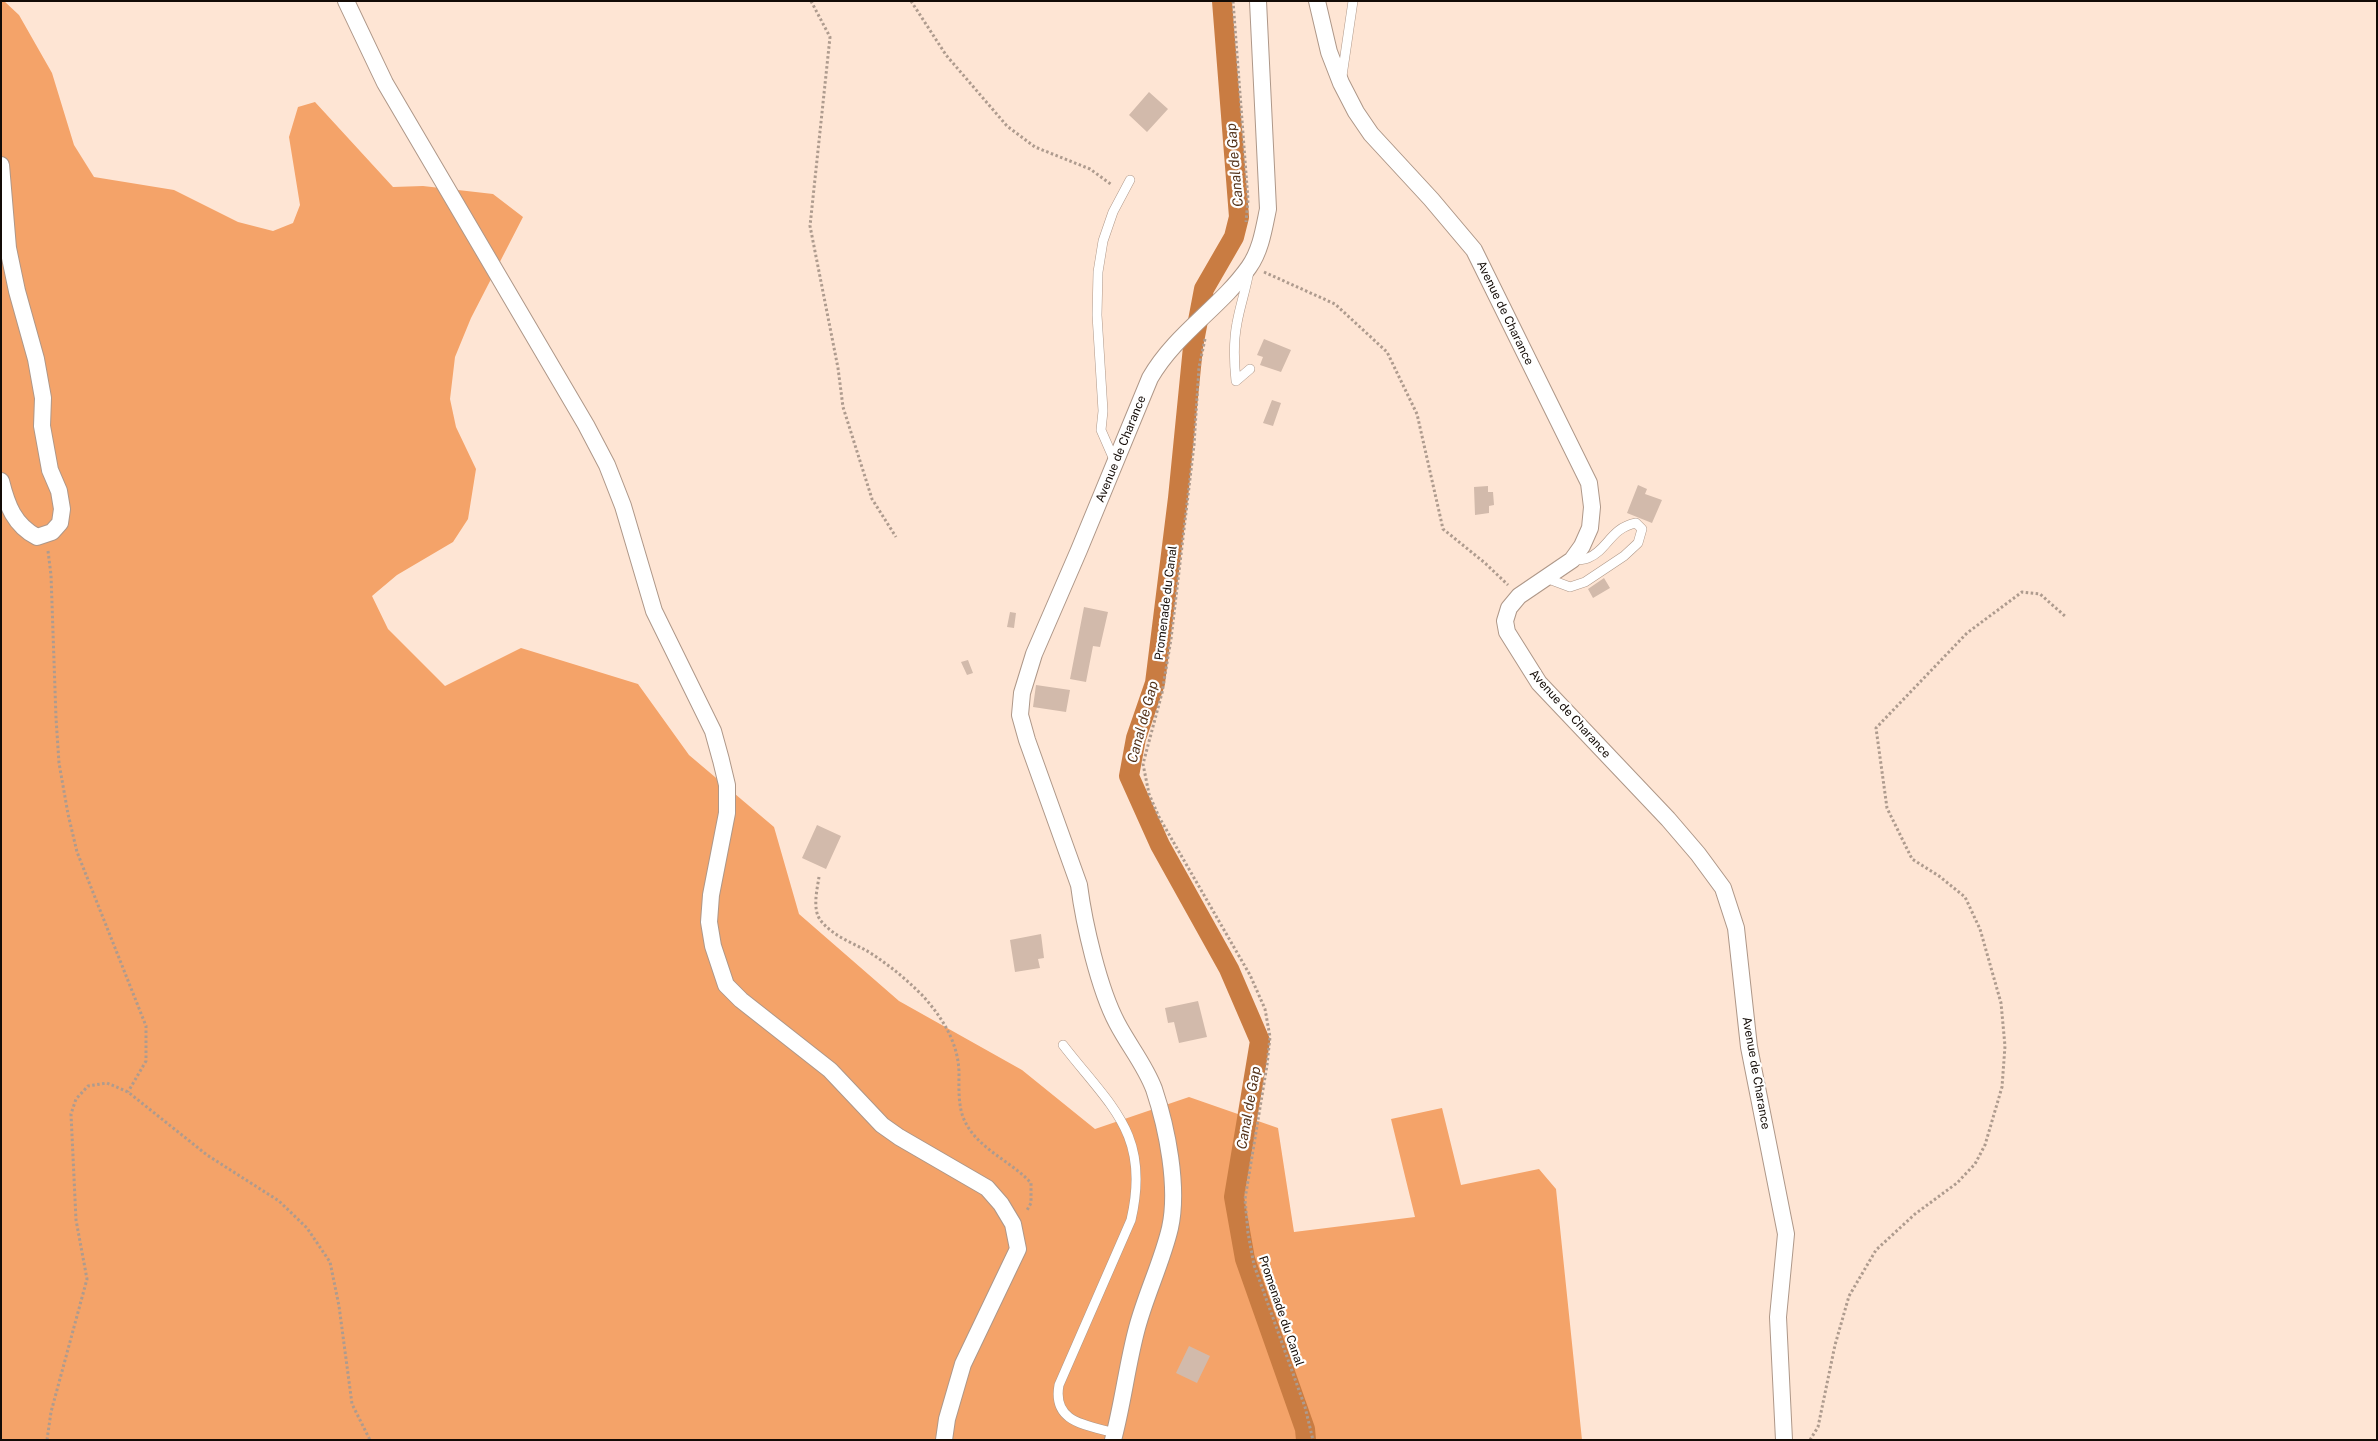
<!DOCTYPE html>
<html>
<head>
<meta charset="utf-8">
<style>
	body { margin:0 }
	#map { position:relative; width:2378px; height:1441px; overflow:hidden; background:#fee5d4; font-family:"Public Sans",sans-serif }
	canvas { display:block }
	.frame { position:absolute; inset:0; border:2px solid #130b06; pointer-events:none }
</style>
</head>
<body>
<div id="map">
<canvas width="2378" height="1441"></canvas>
<div class="frame"></div>
</div>
<script>
const context = document.querySelector('canvas').getContext('2d');
context.lineJoin = 'round';
function fillPath(path, color) {
  context.fillStyle = color;
  context.fill(path, 'evenodd');
}
function stroke(path, color, width, dash) {
  context.strokeStyle = color;
  context.lineWidth = width;
  context.lineCap = dash ? 'butt' : 'round';
  context.setLineDash(dash || []);
  context.stroke(path);
}
function write(font, color, halo, rows, align = 'center') {
  context.font = font + ' "Public Sans",sans-serif';
  context.lineWidth = 4.5;
  context.setLineDash([]);
  context.textBaseline = 'middle';
  context.strokeStyle = halo;
  context.fillStyle = color;
  for (const [text, x, y, turn = 0] of rows) {
    context.save();
    context.translate(x, y);
    context.rotate((+turn || 0) * Math.PI / 180);
    context.textAlign = isNaN(turn) ? turn : align;
    if (halo) context.strokeText(text, 0, 0);
    context.fillText(text, 0, 0);
    context.restore();
  }
}
fillPath(new Path2D(`
	M1,1h3l15,14 33,58 22,72 20,32 80,13 64,32 35,9 20,-8 7,-18 -11,-68 9,-30 17,-5 78,85 30,-1 70,8 30,23 -52,101 -16,39 -5,42 6,28 20,42 -8,50 -15,23 -56,33 -25,21 16,33 57,57 76,-38 117,36 51,71 85,72 25,87 100,87 123,69 73,59 94,-32 89,31 16,104 121,-15 -24,-98 51,-11 19,77 78,-16 17,20 26,251h-1581z`), '#f4a369');
stroke(new Path2D(`
	M1222,1l17,216 -5,20 -30,52 -11,58 -15,151 -23,185 -19,55 -7,38 31,69 69,124 31,72 -26,156 11,62 60,170 1,11`), '#c97c42', 20);
fillPath(new Path2D(`
	M1149,92l19,17 -21,23 -18,-17z
	M1264,339l27,11 -10,22 -21,-7 3,-8 -6,-2z
	M1272,400l9,3 -8,23 -10,-3z
	M1638,485l9,4 -2,5 17,6 -10,23 -25,-10z
	M1488,486v6h5l1,13 -5,1v7l-14,2 -1,-28z
	M1604,578l6,10 -17,10 -5,-9z
	M1084,607l24,5 -8,35 -7,-1 -7,36 -16,-3z
	M1010,612l6,1 -2,15 -7,-1z
	M968,660l5,13 -6,2 -6,-13z
	M1036,685l34,5 -4,22 -33,-5z
	M817,825l24,11 -15,33 -24,-11z
	M1041,934l3,24 -6,1 2,9 -25,4 -5,-32z
	M1198,1001l9,36 -28,6 -5,-21 -6,1 -3,-15z
	M1189,1346l21,10 -13,27 -21,-10z`), '#d2baab');
const lane = new Path2D(`
	M1342,76l11,-75
	M1249,271c-3,18 -9,35 -12,52 -4,20 -3,39 -1,58l14,-12
	M1115,462l-14,-32 2,-19 -6,-96 1,-43 5,-31 10,-29 17,-32
	M1546,578l24,9 15,-5 39,-26 14,-13 4,-14 -6,-6c-26,5 -28,27 -48,35 -5,2 -11,2 -16,2
	M1063,1045c48,62 88,89 68,175l-72,165c-7,38 28,40 56,48`);
const street = new Path2D(`
	M346,1l39,82 201,342 21,40 16,41 31,105 59,120 8,29 6,25v28l-16,82 -2,27 4,24 13,39 15,15 89,70 52,55 17,12 88,51 14,16 12,20 5,25 -55,115 -16,55 -3,21
	M1317,1l12,51 12,31 15,29 15,22 60,65 43,51 115,233 3,24 -2,21 -8,18 -10,14 -53,36 -10,12 -4,13 2,11 32,51 129,136 30,35 25,34 13,40 13,119 37,187 -8,83 6,123
	M1,165l7,83 9,43 19,68 7,39 -1,28 8,44 9,21 3,18 -2,14 -8,9 -15,5c-23,-12 -30,-32 -36,-56
	M1113,1440c10,-37 14,-75 24,-112 9,-34 25,-66 33,-100 9,-41 -3,-100 -16,-139 -9,-24 -25,-43 -37,-66 -18,-34 -33,-99 -38,-138l-52,-145 -7,-25 2,-22 12,-39 45,-104 71,-172c26,-45 70,-70 99,-111 12,-17 15,-39 19,-58l-10,-208`);
stroke(lane, '#ae9788', 10);
stroke(street, '#ae9788', 18);
stroke(new Path2D(`
	M811,1l19,36 -20,189 28,142 5,39 29,92 24,38
	M911,1l35,54 61,71 28,21 55,22 22,16
	M1233,1l15,199 -2,22
	M1264,272l71,32 52,48 30,62 26,115 42,34 23,22
	M1205,339l-6,28 -5,78 -23,194 -9,54 -19,71 6,30 10,23 91,158 15,34 5,28 -3,28 -22,134 3,34 6,32 51,142 8,33
	M48,551l3,24 5,143 3,45 9,51 9,38 69,174v35l-18,31
	M819,877c-2,13 -7,33 2,44 12,15 32,22 48,31 20,13 36,26 53,43 20,22 36,47 37,77 0,15 -1,31 4,45 12,31 47,43 68,66v20l-5,9
	M47,1440l4,-28 36,-133 -11,-59 -5,-106 5,-15 12,-13 19,-3 21,9 79,63 72,46 28,27 23,34 9,44 13,98 18,36
	M1810,1440l8,-13 17,-82 14,-49 27,-46 39,-36 42,-31 18,-19 10,-19 17,-58 3,-41 -4,-43 -21,-74 -15,-32 -26,-21 -27,-17 -25,-51 -11,-80 91,-95 55,-41 18,2 26,23`), '#ae9b8e', 3, [2.5, 2.5]);
stroke(lane, '#fff', 9);
stroke(street, '#fff', 16);
write('12px', '#130b06', '#fff', [
	["Avenue de Charance",1505,313,64],
	["Avenue de Charance",1121,449,-68],
	["Promenade du Canal",1166,603,-83],
	["Avenue de Charance",1570,714,48],
	["Avenue de Charance",1756,1073,80],
	["Promenade du Canal",1281,1311,71]
]);
write('italic 14px', '#54331a', '#fff', [
	["Canal de Gap",1235,165,-95],
	["Canal de Gap",1143,722,-75],
	["Canal de Gap",1249,1108,-80]
]);
</script>
</body>
</html>
